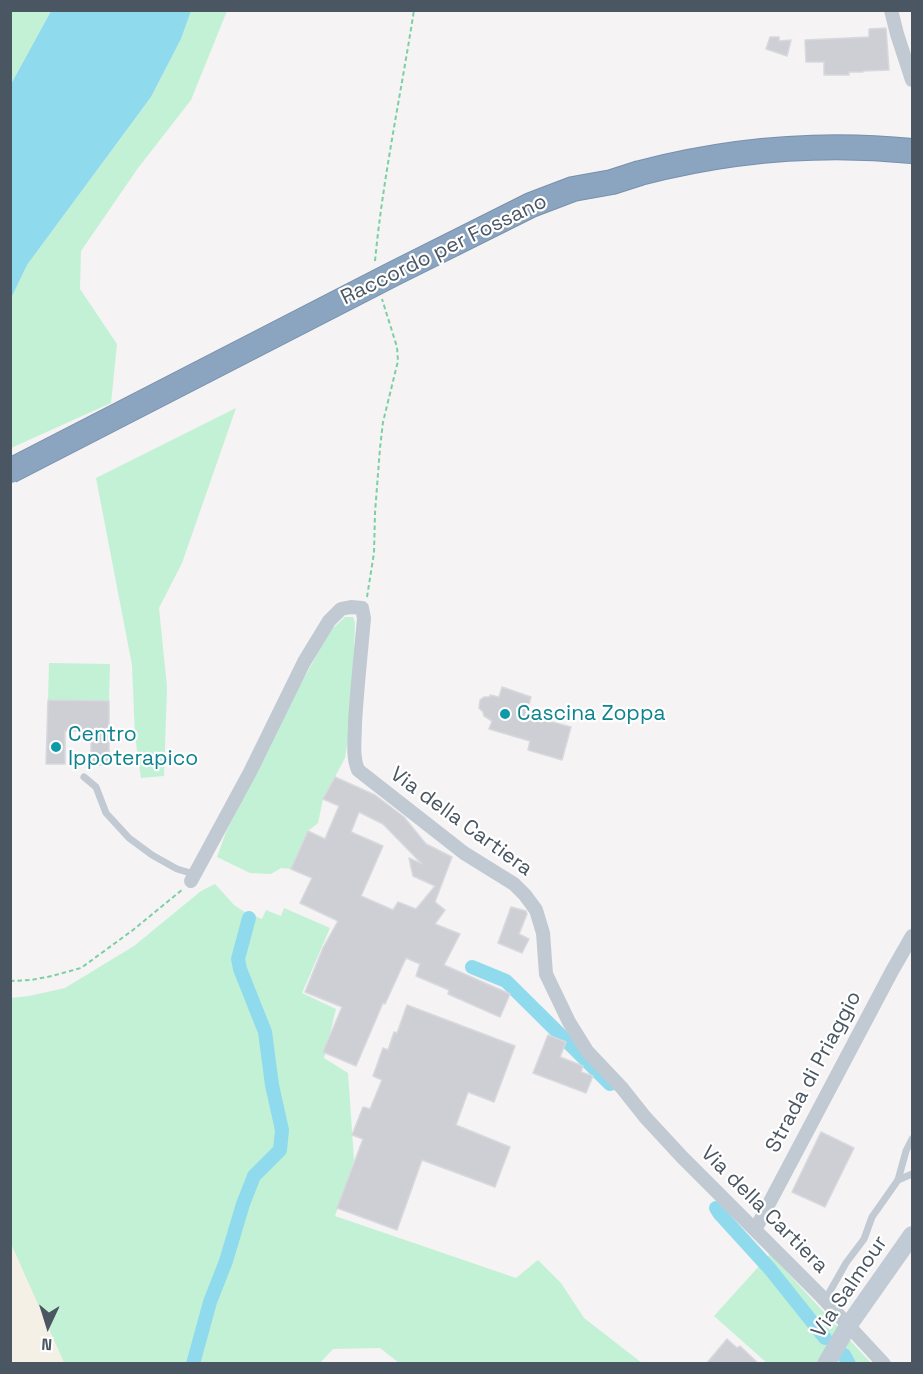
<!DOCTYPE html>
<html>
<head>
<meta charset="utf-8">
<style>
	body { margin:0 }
	#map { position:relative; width:923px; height:1374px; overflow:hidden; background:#f5f3f3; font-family:"Space Grotesk",sans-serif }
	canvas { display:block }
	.frame { position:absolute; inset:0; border:12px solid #4a5661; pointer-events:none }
	.north { position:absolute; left:18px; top:1296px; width:60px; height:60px; -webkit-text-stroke:4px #fff; paint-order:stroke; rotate:184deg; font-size:16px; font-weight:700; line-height:24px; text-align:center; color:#4a5661 }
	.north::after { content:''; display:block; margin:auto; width:21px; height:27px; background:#4a5661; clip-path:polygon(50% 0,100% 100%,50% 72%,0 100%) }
</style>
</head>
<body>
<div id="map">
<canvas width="923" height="1374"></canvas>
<div class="frame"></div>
<div class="north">N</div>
</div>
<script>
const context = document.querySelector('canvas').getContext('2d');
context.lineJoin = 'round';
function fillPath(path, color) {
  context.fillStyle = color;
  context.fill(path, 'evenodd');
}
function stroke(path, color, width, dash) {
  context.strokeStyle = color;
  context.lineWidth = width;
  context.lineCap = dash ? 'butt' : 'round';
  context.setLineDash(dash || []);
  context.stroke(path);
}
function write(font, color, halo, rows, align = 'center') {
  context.font = font + ' "Space Grotesk",sans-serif';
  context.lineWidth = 4.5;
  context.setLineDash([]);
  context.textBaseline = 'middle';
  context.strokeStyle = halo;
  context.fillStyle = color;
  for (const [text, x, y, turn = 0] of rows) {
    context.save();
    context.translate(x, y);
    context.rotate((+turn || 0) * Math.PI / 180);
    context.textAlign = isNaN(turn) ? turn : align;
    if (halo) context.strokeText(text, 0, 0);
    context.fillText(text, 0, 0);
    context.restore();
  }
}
fillPath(new Path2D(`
	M11,11h40l-40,73z
	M191,11h36l-36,89 -53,68 -57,83 -1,38 37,55 -6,59 -100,45 -1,-150 17,-33 124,-168 30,-58z
	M236,408l-54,155 -23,45 8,79 -3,89 -23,2 -6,-42 -3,-71 -36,-187z
	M345,617h8l2,6 -3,91 -7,44 -22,41 -5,24 -10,8 -17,38 -10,-1 -10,6 -21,-1 -33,-16 9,-25 63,-127 41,-74z
	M49,663l61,1 -1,37 -61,-1z
	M215,884l19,21 9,6 19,8 4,-9 15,6 3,-8 46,20 -28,65 34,16 -12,49 24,15 6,87 -19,56 181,62 22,-18 23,23 23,35 58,45h-243l-19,-15 -47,1 -14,15 -255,-1 -53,-119 -1,-246 19,-2 36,-8 69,-42 67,-55z
	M770,1254l101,109h-104l-53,-47z`), '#c3f1d5');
fillPath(new Path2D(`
	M11,1244l53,119h-53z`), '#f5f0e5');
fillPath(new Path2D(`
	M51,11h140l-10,28 -30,58 -124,168 -16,33v-214z`), '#90daee');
stroke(new Path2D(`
	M472,967l34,14 104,103
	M716,1208l3,5 51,56 55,69
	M844,1355l5,9
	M193,1364l17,-62 16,-41 17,-57 11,-28 26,-26 2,-20 -10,-45 -7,-53 -25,-63 -2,-10 11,-41`), '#90daee', 14);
const building = new Path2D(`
	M886,28l3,42 -26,1v1h-14v3h-25v-13h-18l-1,-22 64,-3v-8z
	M770,37h9v4l12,-1 -4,16 -21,-7z
	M502,687l29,10 -5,18 45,12 -9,33 -34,-10 2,-9 -41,-12 3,-8 -8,-5 -1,-4 -4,-4 1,-8 4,-3h6v-2l9,2z
	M48,700l61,1v64h-18v-34h-26v33h-19z
	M335,777l40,18 29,22 22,27 26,13 -17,45 10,8 -10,14 25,10 -16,31 66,29 -10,23 -52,-23 1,-4 -33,-14 4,-12 -14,-6 -21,46 -2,-1 -27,63 -33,-14 19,-45 -37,-15 18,-44 15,-27 -38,-18 12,-25 -21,-9 17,-38 17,8 14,-33 -16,-7zM359,812l24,12 39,40 -13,-6 4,18 22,10 -19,23 -18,-7 -5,8 -32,-14 22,-50 -32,-14z
	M511,907l15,4 1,3 -8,20 10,5 -7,14 -24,-10z
	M407,1005l108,41 -21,56 -26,-10 -12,33 54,22 -15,40 -73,-27 -25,70 -60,-22 26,-69 -11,-4 11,-28 7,2 12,-29 -9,-4 10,-28 5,2 6,-18 3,1z
	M548,1035l18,7 -6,15 23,9 -2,6 12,4 -7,17 -53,-20z
	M821,1132l33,16 -29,59 -33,-15z
	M727,1339l10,9 3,-2 19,18h-53z`);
fillPath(building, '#cdcfd5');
stroke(building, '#d7d9de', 1.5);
const highway = new Path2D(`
	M640,173c88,-23 182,-31 272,-22`);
stroke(highway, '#7690ad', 26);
stroke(new Path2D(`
	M375,261c8,-84 26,-167 39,-251
	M367,597l7,-44 1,-40 5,-65 3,-26 15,-61 -1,-14 -15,-48
	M10,981l21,-1 21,-4 29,-8 52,-38 50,-41`), '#7ad0a6', 2, [4.5, 3]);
stroke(new Path2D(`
	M84,777l12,10 10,26 23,25 23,17 25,14 17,5
	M898,1180l14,-6
	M825,1300l21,-37 18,-24 8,-22 26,-37 8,-29 6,-12`), '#c1cad2', 7);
stroke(new Path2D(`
	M891,10l6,24 15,46
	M191,881l59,-109 54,-110 25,-41 12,-12 10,-2 11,1 2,10c-3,35 -7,70 -9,105 0,16 -3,33 3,47l106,83 50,31 11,11 11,15 7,23 3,41 23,48 18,29 35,37 23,29 37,40 138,138 64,69
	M755,1230l137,-259 20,-35`), '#c1cad2', 14);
stroke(new Path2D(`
	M826,1364l22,-38 64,-91`), '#c1cbd6', 18);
stroke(highway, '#8ba5c1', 24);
const highwayBridge = new Path2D(`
	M10,471l383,-197 138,-69 42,-16 39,-7 28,-9`);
stroke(highwayBridge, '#7690ad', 26, []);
stroke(highwayBridge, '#8ba5c1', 24);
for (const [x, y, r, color] of [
	[505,714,6,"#0f9aa8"],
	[56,747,6,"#0f9aa8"]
]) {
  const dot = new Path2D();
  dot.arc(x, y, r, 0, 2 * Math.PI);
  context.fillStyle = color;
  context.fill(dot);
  stroke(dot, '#fff', 2);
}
write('21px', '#4a5661', '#fff', [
	["Raccordo per Fossano",444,250,-26],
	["Via della Cartiera",461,822,36],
	["Strada di Priaggio",814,1072,-62],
	["Via della Cartiera",764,1210,45],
	["Via Salmour",850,1287,-56]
]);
write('21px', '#0d838f', '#fff', [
	["Cascina Zoppa",517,714],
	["Centro",68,735],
	["Ippoterapico",68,759]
], 'left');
</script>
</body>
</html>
